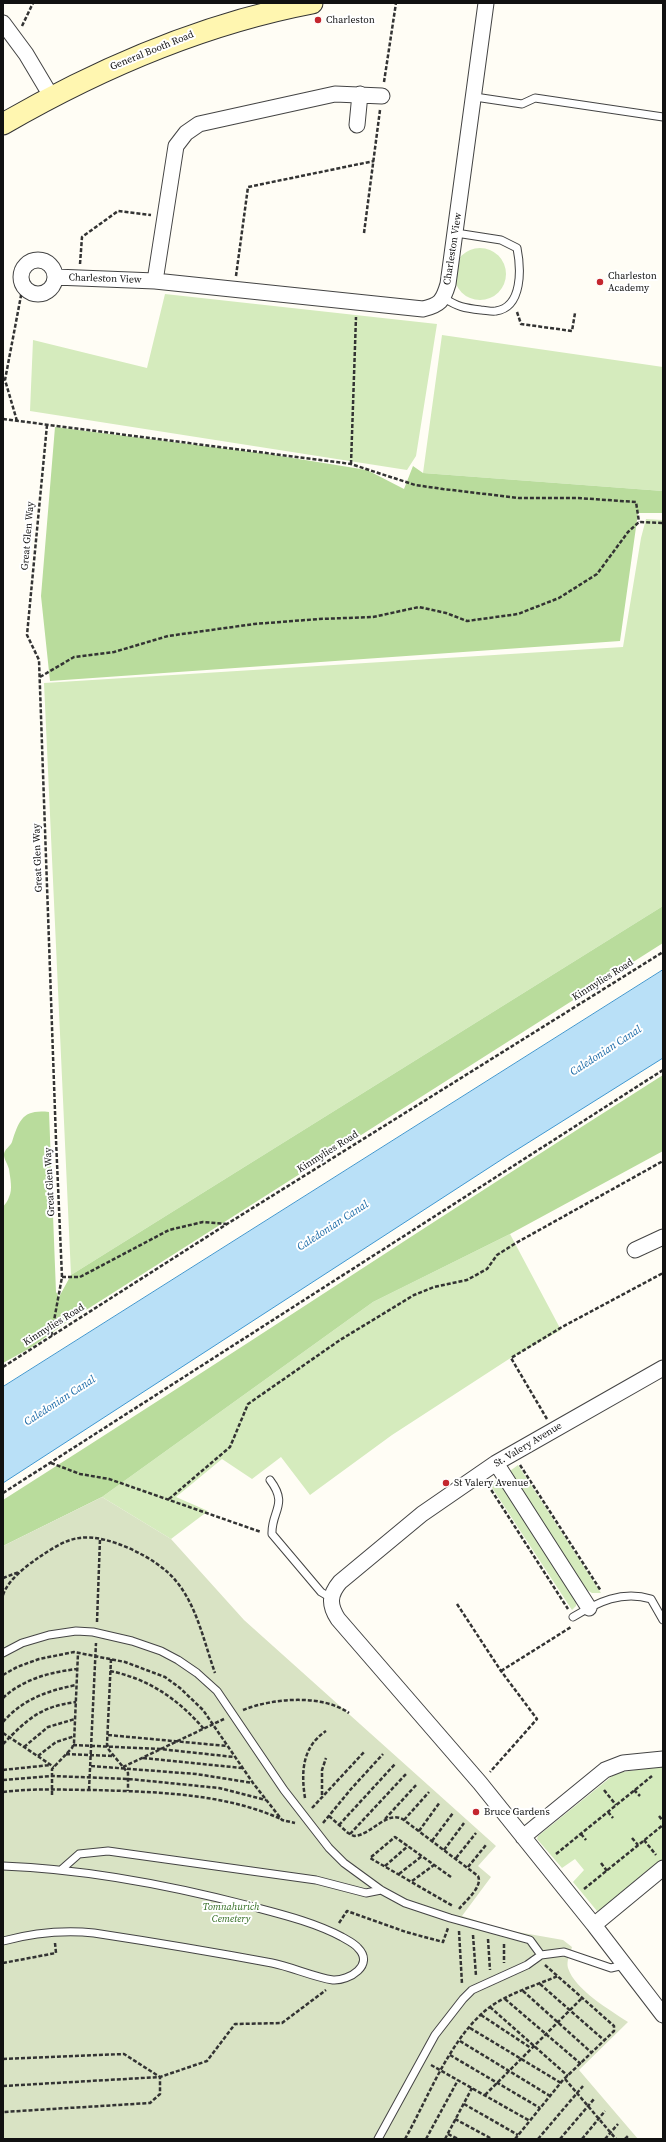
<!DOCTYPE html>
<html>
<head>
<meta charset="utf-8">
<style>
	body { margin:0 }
	#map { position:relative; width:666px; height:2142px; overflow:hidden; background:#fffdf5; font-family:"Source Serif 4",serif }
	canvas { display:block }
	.frame { position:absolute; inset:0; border:4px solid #111; pointer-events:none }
</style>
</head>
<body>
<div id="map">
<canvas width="666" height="2142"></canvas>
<div class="frame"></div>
</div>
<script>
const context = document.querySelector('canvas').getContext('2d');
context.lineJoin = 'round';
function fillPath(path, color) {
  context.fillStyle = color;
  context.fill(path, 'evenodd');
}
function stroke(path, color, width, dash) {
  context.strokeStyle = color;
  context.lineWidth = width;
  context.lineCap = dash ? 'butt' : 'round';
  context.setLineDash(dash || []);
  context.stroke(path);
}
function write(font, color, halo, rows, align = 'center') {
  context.font = font + ' "Source Serif 4",serif';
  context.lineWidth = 4;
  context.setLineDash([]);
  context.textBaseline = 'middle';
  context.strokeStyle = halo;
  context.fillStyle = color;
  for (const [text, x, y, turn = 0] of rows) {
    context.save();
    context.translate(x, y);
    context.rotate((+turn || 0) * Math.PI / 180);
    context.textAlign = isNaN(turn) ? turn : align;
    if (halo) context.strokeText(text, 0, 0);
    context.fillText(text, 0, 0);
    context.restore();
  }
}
fillPath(new Path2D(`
	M454 274a26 26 0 1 1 52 0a26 26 0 1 1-52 0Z
	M165,294l272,30 -21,132 -9,14 -377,-59 3,-71 114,28z
	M442,335l221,32v124l-240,-18z
	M646,519l17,1v386l-592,369 -27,-592 579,-36 18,-109z
	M510,1234l51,96 -52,29 -117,76 -82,60 -29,-38 -29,22 -30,-20 -46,38 32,14 -37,28 -69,-42 271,-195z
	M518,1465l83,128h-9l-8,-5 -74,-117z
	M494,1480l5,1 78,118 -1,7 -4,4 -83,-127z
	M663,1766v94l-58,48 -8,3 -24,-29 11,-12 -9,-11 -13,9 -25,-29 1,-3 78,-63z`), '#d5ebbd');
fillPath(new Path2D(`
	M55,427l213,27 99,16 37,19 9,-23 10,7 240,18v22h-25l-18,128 -570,40 -9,-85z
	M663,906v37l-599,381 -32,23 -29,16v-156c2,-3 5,-6 6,-10 4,-7 1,-20 0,-28 -1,-4 -5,-10 -5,-14 0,-6 6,-8 8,-13 7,-22 11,-33 37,-30l7,180 3,5 12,-22z
	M663,1075v76l-153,83 -137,68 -271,195 -99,49v-46c221,-140 439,-285 660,-425z`), '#b9dc9c');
fillPath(new Path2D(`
	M102,1497l69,42 73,81 252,226 -18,20 13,11 -29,39 44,14 57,10 9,7c-2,7 -6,14 -4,21 7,22 42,42 60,54l-49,48 59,69h-635v-593z`), '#d9e3c4');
fillPath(new Path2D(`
	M660,560h3v67z`), '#e6f2cf');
const water = new Path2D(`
	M663,970v88l-156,98 -504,327v-96z`);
fillPath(water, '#b9e0f7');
stroke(water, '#3f96cf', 1);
const lane = new Path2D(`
	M475,97l47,7 13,-6 128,19
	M444,298c14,9 20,10 37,12 4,0 11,2 15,1 27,-4 25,-43 21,-63l-16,-8 -45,-7
	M270,1480c19,25 1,31 2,54l49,58 10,6
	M573,1617c25,-15 49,-27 78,-18l12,21
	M3,1653l19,-10 27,-8 27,-4 17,1 39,9 29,10 17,9 19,13 20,18 67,99 45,58 15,15 37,27 24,13 45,15 80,22 11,15 -14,10 -55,25 -9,9 -28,36 -57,104
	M3,1866c83,3 166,19 247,40 30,8 64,16 92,31 5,3 12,6 16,11 17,17 -9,33 -25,32 -20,-3 -41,-13 -61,-17 -59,-11 -119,-21 -178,-30 -30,-3 -61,0 -91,8
	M62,1869l17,-15 29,-3 208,29 50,13 15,-3
	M541,1955l23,-3 47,16 13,-3`);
const street = new Path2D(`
	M3,23l23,31 25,42
	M357,125l3,-31
	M21 277a17 17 0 1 1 34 0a17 17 0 1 1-34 0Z
	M55,277l100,4 268,28c17,-4 20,-8 25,-25l38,-281
	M155,281l21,-135 10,-13 13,-9 136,-30 47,2
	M635,1250l28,-13
	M663,1368l-167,95 -74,51 -82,68c-11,13 -11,23 -2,37l142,164 114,142 69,90
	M496,1463l93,145
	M523,1837l82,-67 18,-7 40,-4
	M594,1925l69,-57`);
const secondary = new Path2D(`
	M3,124c97,-56 199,-100 309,-121`);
stroke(lane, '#444', 9);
stroke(street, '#444', 17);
stroke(secondary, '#333', 23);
stroke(new Path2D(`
	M22,26l11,-23
	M384,82l12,-79
	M364,233l16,-123
	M80,264l2,-27 36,-26 33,4
	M236,276l12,-89 126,-26
	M517,312l4,12 51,7 3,-18
	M3,419l348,45 64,21 28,4 76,9h59l58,4 3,20
	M17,421l-12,-41 18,-95
	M47,425l-20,210 12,25 17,480 6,137 -11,60
	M351,464l5,-147
	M40,677l34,-20 40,-5 54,-16 86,-12 65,-5 54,-2 46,-10 27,6 21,8 51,-7 41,-16 38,-24 31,-42 11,-10 24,1
	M62,1277h18l89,-47 34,-8 24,2
	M3,1367l224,-143 436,-272
	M547,1419l-36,-61 51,-31 101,-54
	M51,1463l29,11 29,5 152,53
	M520,1465l81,126
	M488,1485l80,124
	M3,1493l660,-423
	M169,1499l61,-52 18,-43 92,-64 74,-45 20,-8 33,-7 20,-11 10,-14 19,-12 147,-82
	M3,1578l16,-6
	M3,1595c5,-15 22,-28 35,-37 12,-8 26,-18 41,-20 28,-5 80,21 97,43 21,25 28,61 39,92
	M457,1604l44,67 36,48 -47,53
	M97,1622l3,-83
	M111,1659l-4,85 2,6 19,23v18
	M110,1671c39,8 68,28 94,58
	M501,1671l70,-44
	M3,1675l14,-8 22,-8 35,-7 51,10 40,15 15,11 23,22 50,73 29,37 13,3
	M3,1698c20,-19 48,-26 74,-29
	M243,1710c30,-12 79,-16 106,3
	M3,1722c20,-23 44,-31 73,-37
	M3,1733l51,34
	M108,1735l119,11
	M3,1744c25,-25 36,-37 73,-42
	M73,1745l87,4 74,8
	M24,1747l24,-20 27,-8
	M66,1754l47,2
	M38,1756l18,-14 19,-6
	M143,1758l99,10
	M91,1766l105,8 57,9
	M123,1767l101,-48
	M3,1770l47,-5
	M3,1780l49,-4 77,3 90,9 47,12
	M89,1790l7,-147
	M604,1790l12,15
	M634,1790l6,6
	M3,1792c31,-4 60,-2 92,-2 61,2 128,3 186,29
	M52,1795v-26l20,-21 2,-5 4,-90
	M322,1795v-25l4,-12
	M305,1798c-4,-26 -3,-51 21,-67
	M312,1808l53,-57
	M608,1812l5,6
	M329,1816l19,17 6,3c18,-1 33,-27 50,-16l74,56c5,11 -12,24 -19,33
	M659,1816l4,5
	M385,1819l32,-35
	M404,1820l25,-28
	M323,1823l28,-34 32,-35
	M339,1825l56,-61
	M419,1831l21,-29
	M350,1834l56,-60
	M581,1834l5,6
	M632,1838l6,7
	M644,1840l12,15
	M432,1841l21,-28
	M444,1850l20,-27
	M556,1854l96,-78
	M456,1858l20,-25
	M601,1863l6,8
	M385,1866l23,-20
	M468,1867l18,-22
	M399,1874l23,-18
	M451,1877l-56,-40 -25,21 83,48
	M412,1881l22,-16
	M584,1889l79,-64
	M339,1923l8,-12 59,21 37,10 5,-14
	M459,1931l3,53
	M473,1935l3,41
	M488,1939l2,31
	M504,1944v19
	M3,1963l53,-10 -1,-10
	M540,1984l65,57
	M523,1991l69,62
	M505,1999l76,65
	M490,2007l78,69
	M481,2015l50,33
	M470,2028l91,55
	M460,2041l90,55
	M450,2055l90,53
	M3,2059l121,-5 36,23v17l-10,9 -147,9
	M431,2065l99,56
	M565,2079l51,60
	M3,2086l157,-9 47,-16 28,-37 47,-1 44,-33
	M485,2095l97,-97
	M464,2104l54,31
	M455,2119l37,20
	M448,2134l10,5
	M405,2139c23,-41 44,-98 81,-129 20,-16 48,-24 72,-34
	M426,2139l32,-59
	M445,2139l27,-51
	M515,2139l48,-59 51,-49v-5l-69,-61
	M538,2139l45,-53
	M560,2139l34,-40
	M582,2139l23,-28
	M605,2139l13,-15
	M625,2139l4,-4`), '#333', 2.5, [4, 2]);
stroke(lane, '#fff', 7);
stroke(street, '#fff', 15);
stroke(secondary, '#fff6b0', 21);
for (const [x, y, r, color] of [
	[318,20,4,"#c4262e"],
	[600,282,4,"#c4262e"],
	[446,1483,4,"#c4262e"],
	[476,1812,4,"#c4262e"]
]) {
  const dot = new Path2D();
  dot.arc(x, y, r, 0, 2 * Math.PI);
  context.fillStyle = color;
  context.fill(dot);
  stroke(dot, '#fff', 1.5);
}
write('10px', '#111', '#fff', [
	["Charleston",326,20],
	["Charleston",608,276],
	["Academy",608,288],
	["St Valery Avenue",454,1483],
	["Bruce Gardens",484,1812]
], 'left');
write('10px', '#111', '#fff', [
	["General Booth Road",152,51,-22],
	["Charleston View",453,249,-81],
	["Charleston View",105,279,2],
	["Great Glen Way",28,536,-85],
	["Great Glen Way",38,858,-92],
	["Kinmylies Road",603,980,-32],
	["Kinmylies Road",328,1152,-32],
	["Great Glen Way",50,1182,-93],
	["Kinmylies Road",54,1325,-32],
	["St. Valery Avenue",528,1445,-31]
]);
write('italic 10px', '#2f6b1f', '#fff', [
	["Tomnahurich",231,1907],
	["Cemetery",231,1919]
]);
write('italic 11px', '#1768a6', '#fff', [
	["Caledonian Canal",606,1051,-33],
	["Caledonian Canal",333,1226,-33],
	["Caledonian Canal",60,1401,-33]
]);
</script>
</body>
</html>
